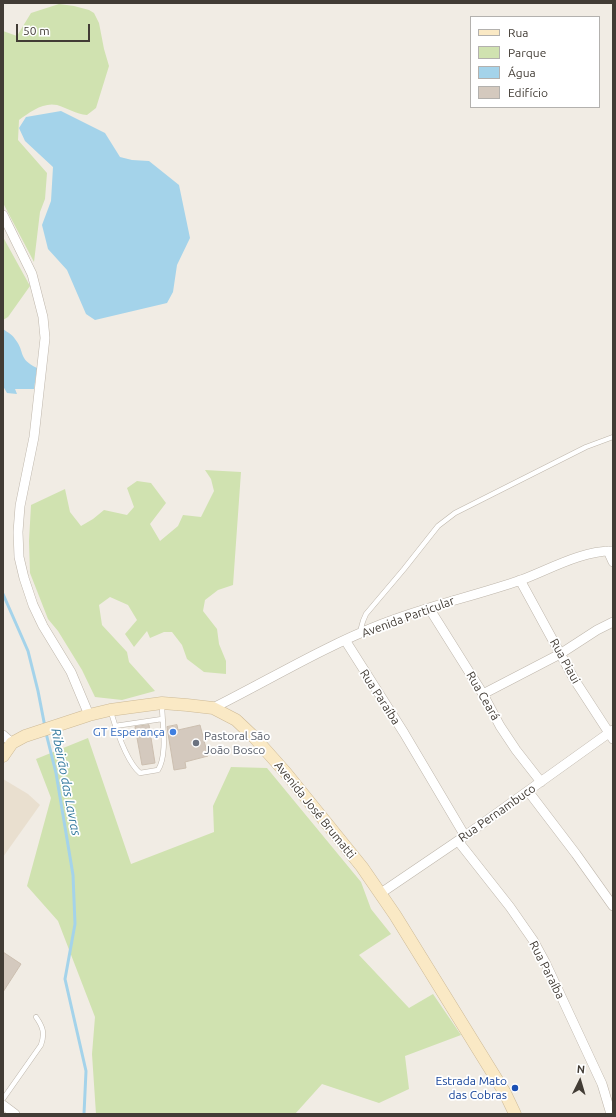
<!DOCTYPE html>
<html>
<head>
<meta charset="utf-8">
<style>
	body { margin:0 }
	#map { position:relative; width:616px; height:1117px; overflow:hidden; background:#f1ece4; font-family:Ubuntu,sans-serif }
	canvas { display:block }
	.frame { position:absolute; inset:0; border:4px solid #423c35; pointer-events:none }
	.legend { position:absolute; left:470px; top:16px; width:130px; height:92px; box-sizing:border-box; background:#fff; border:1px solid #b3b1ae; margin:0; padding:5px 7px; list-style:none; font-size:12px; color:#423c35 }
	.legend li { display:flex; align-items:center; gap:8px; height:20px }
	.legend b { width:20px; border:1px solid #b3b1ae }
	.north { position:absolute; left:560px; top:1061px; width:40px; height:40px; -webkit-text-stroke:3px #fff; paint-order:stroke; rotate:5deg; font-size:11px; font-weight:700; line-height:16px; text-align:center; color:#423c35 }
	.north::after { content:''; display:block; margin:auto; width:14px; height:18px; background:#423c35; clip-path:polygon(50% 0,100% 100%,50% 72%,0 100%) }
	.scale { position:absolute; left:16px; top:24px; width:74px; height:18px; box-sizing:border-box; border:2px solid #423c35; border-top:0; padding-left:5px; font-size:12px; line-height:14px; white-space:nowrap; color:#423c35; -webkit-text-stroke:3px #fff; paint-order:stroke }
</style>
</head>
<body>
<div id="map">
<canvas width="616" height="1117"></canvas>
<div class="frame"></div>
<ul class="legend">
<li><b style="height:5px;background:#fae9c5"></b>Rua</li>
<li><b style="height:11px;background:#d0e2b0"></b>Parque</li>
<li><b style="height:11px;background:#a4d3ea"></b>Água</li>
<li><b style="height:11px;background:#d4c9be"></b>Edifício</li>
</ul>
<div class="north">N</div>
<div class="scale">50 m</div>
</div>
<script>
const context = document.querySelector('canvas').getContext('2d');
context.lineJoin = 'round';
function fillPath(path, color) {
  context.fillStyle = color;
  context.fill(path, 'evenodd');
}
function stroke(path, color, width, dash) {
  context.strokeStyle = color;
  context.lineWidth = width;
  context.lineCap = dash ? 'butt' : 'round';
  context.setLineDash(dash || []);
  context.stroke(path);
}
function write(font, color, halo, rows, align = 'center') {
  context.font = font + ' Ubuntu,sans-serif';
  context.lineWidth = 3.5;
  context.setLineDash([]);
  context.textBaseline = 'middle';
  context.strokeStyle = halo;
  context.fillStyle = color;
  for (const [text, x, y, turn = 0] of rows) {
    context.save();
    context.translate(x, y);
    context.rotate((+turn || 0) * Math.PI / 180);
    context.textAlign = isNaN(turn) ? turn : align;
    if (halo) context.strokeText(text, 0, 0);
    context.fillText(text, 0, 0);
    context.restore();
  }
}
fillPath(new Path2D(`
	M3,779l25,15 12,11 -37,52z`), '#e9dfcf');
fillPath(new Path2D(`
	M59,4l15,2 15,4 5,3 5,10 5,26 5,17 -13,42 -9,7c-11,-1 -20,-7 -30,-10 -14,-3 -27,7 -38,15l-1,20 29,33 -2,26 -5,13 -6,50 -31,-59v-172l14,5 14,-23z
	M3,237l27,49 -22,31 -5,3z
	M205,470l36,2 -8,113 -15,5 -13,10 -2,11 14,18 2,15 7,17v13l-22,-2 -17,-13 -5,-14 -10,-13h-8l-14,6 -3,-7 -13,16 -9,-13 12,-14 -9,-15 -18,-8 -11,8 3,20 25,27 2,10 26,29 -33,9 -27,-3 -13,-27 -24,-39 -10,-12 -18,-46 -1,-32 2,-36 34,-16 5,23 11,14 12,-7 11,-9 23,5 7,-8 -7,-19 10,-7 14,2 15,20 -16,21 10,17 18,-15 5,-11 18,2 13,-26 -3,-12z
	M88,738l43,126 83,-32 -1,-26 18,-39 36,1 94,114 10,27 20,25 -32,21 50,53 24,-14 28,41 -56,21 4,33 -30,14 -57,-19 -27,30h-199l-4,-60 3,-37 -37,-96 -31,-35 24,-88 -15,-39z`), '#d0e2b0');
fillPath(new Path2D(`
	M61,111l44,22 15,24 12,3 17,1 30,24 11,53 -13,27 -4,27 -6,11 -72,17 -9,-6 -19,-44 -19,-21 -6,-24 9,-24 2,-34 -28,-26 -6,-13 7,-11z
	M3,329c4,3 9,5 12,10 11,14 2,19 22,29l-3,21h-19l2,5 -10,-1 -4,-7z`), '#a4d3ea');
stroke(new Path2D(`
	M3,594l25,57 10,40 7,36
	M46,733l10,40 17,102 2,49 -10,55 21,92 -2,43`), '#a4d3ea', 3);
const building = new Path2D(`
	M149,725l6,38 -13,2 -7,-38z
	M177,725l1,5 22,-5 8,31 -23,6 1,6 -12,2 -7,-43z
	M3,952l18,12 -18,28z`);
fillPath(building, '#d4c9be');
stroke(building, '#cbbeaf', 1);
const lane = new Path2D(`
	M360,632l3,-11 3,-7 38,-45 34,-43 17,-13 131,-66 27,-10
	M111,712c5,17 15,49 29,61l18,-3c10,-16 4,-47 4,-66
	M115,726l47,-7
	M3,1099l38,-54c4,-12 2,-18 -5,-28`);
const street = new Path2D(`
	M3,215l29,59 11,43 2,21 -11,99 -14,69 -2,26 1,25 5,21 9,27 10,21 28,46 18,43
	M608,551l5,11
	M520,580l54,99 39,60
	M429,608l54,86 17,32 16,24 25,32
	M345,640l59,93 61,103
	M483,694l77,-40 37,-24 16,-8
	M213,708c56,-28 110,-61 169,-84 45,-18 93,-28 139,-44 27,-10 62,-30 92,-29
	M3,735l9,8
	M528,791l48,63 37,52
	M458,841l52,66 23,33 13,24 56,120 9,30
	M381,893l84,-57 148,-106
	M3,1105l12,9`);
const secondary = new Path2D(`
	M3,756l9,-13 13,-7 64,-21 21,-5 52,-7 25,2 26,3 23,12 18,17 32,36 76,94 33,48 110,178 10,21`);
stroke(lane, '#beb6ab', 5.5);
stroke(street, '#beb6ab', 10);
stroke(secondary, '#cdba97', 13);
stroke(lane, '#fff', 4.5);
stroke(street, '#fff', 9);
stroke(secondary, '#fae9c5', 12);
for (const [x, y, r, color] of [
	[173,732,4,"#3f7fe0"],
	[196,743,4,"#6b7280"],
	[515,1088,4,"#1a4fb4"]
]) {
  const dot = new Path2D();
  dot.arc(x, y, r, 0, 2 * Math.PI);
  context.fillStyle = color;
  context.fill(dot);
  stroke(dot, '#fff', 1.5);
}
write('12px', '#423c35', '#fff', [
	["Avenida Particular",408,617,-20],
	["Rua Piaui",565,661,61],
	["Rua Ceará",483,696,60],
	["Rua Paraíba",380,697,57],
	["Avenida José Brumatti",315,810,51],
	["Rua Pernambuco",497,813,-35],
	["Rua Paraíba",547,970,63]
]);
write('12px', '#366cbe', '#fff', [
	["GT Esperança",165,732]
], 'right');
write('12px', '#5b616d', '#fff', [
	["Pastoral São",204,736],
	["João Bosco",204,750]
], 'left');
write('12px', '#164399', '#fff', [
	["Estrada Mato",507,1081],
	["das Cobras",507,1095]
], 'right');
write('italic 13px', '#357a9e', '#fff', [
	["Ribeirão das Lavras",66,782,79]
]);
</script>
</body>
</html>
